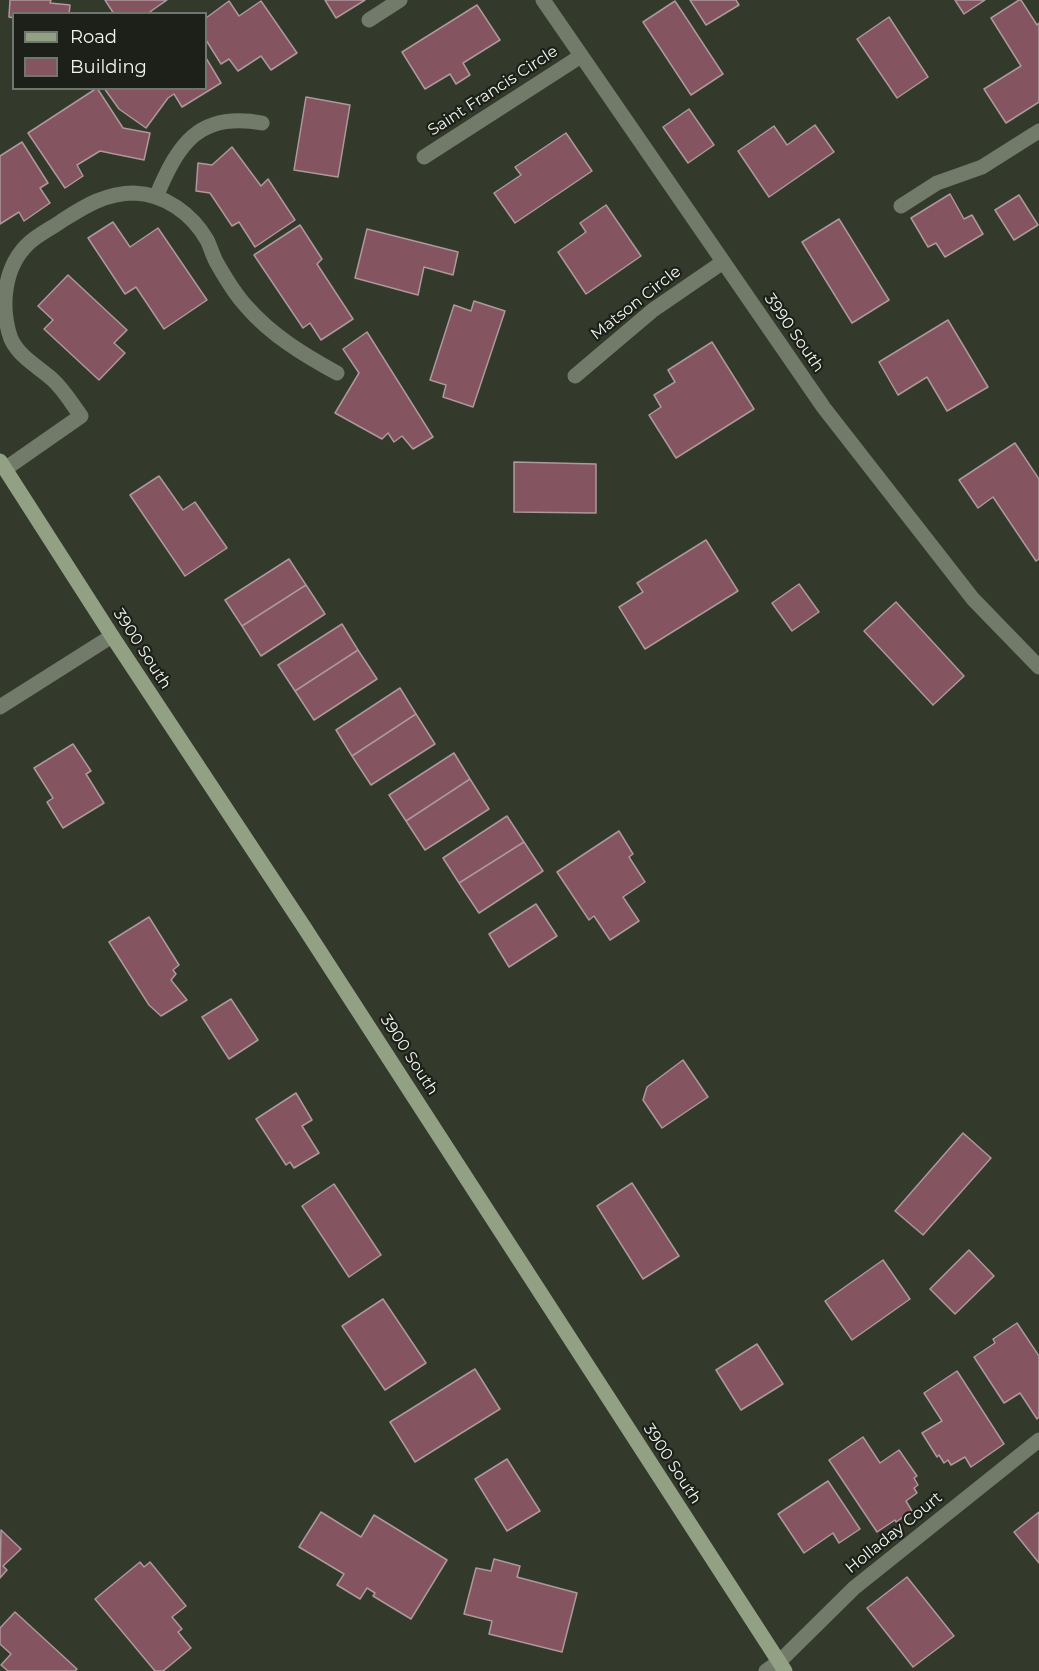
<!DOCTYPE html>
<html>
<head>
<meta charset="utf-8">
<style>
	body { margin:0 }
	#map { position:relative; width:1039px; height:1671px; overflow:hidden; background:#333a2c; font-family:Montserrat,sans-serif }
	canvas { display:block }
	.legend { position:absolute; left:12px; top:12px; width:195px; height:78px; box-sizing:border-box; background:#1c2019; border:2px solid #71766e; margin:0; padding:8px 10px; list-style:none; font-size:18px; color:#f1f6ed }
	.legend li { display:flex; align-items:center; gap:12px; height:30px }
	.legend b { width:30px; border:2px solid #71766e }
</style>
</head>
<body>
<div id="map">
<canvas width="1039" height="1671"></canvas>
<ul class="legend">
<li><b style="height:8px;background:#92a184"></b>Road</li>
<li><b style="height:16px;background:#845460"></b>Building</li>
</ul>
</div>
<script>
const context = document.querySelector('canvas').getContext('2d');
context.lineJoin = 'round';
function fillPath(path, color) {
  context.fillStyle = color;
  context.fill(path, 'evenodd');
}
function stroke(path, color, width, dash) {
  context.strokeStyle = color;
  context.lineWidth = width;
  context.lineCap = dash ? 'butt' : 'round';
  context.setLineDash(dash || []);
  context.stroke(path);
}
function write(font, color, halo, rows, align = 'center') {
  context.font = font + ' Montserrat,sans-serif';
  context.lineWidth = 4.5;
  context.setLineDash([]);
  context.textBaseline = 'middle';
  context.strokeStyle = halo;
  context.fillStyle = color;
  for (const [text, x, y, turn = 0] of rows) {
    context.save();
    context.translate(x, y);
    context.rotate((+turn || 0) * Math.PI / 180);
    context.textAlign = isNaN(turn) ? turn : align;
    if (halo) context.strokeText(text, 0, 0);
    context.fillText(text, 0, 0);
    context.restore();
  }
}
const building = new Path2D(`
	M10,0h41l-1,3 20,2 -1,9h-55v4l-5,-1z
	M105,0h62l-20,14h-33z
	M325,0h40l-29,18z
	M690,0h46l3,5 -33,20z
	M955,0h30l-21,14z
	M1019,0h2l16,25 2,-2v79l-33,21 -22,-34 37,-23 -30,-48z
	M229,1l10,15 22,-15 36,52 -26,17 -10,-14 -23,15 -9,-12 -8,5 -15,-24v-22z
	M675,1l48,73 -32,21 -48,-73z
	M477,5l23,35 -37,23 7,12 -14,9 -6,-10 -25,15 -23,-37z
	M889,17l39,60 -31,21 -40,-59z
	M206,58l15,25 -39,24 -8,-13 -6,4 -22,30 -27,-19 -15,-21h102z
	M97,88l26,40 27,5 -6,27 -44,-9 -23,14 6,11 -18,12 -37,-55z
	M306,97l44,8 -12,72 -44,-7z
	M689,109l25,36 -26,18 -25,-36z
	M815,125l19,27 -65,45 -31,-46 36,-25 13,19z
	M566,133l26,38 -77,52 -21,-30 27,-18 -6,-8z
	M22,142l26,41 -8,5 10,15 -26,18 -5,-9 -19,12v-68z
	M232,147l29,39 7,-7 27,41 -40,27 -16,-25 -7,4 -22,-33 -14,-2 2,-28 14,2z
	M950,194l14,25 8,-4 11,19 -38,23 -9,-14 -8,4 -17,-29z
	M1019,195l19,30 -24,15 -19,-30z
	M606,205l35,51 -55,38 -28,-42 28,-20 -6,-9z
	M839,219l50,81 -37,23 -50,-81z
	M113,222l17,25 28,-19 49,72 -43,29 -28,-42 -11,7 -37,-56z
	M300,225l22,34 -5,5 36,55 -32,21 -11,-17 -7,5 -49,-73z
	M367,229l91,23 -5,23 -29,-8 -6,28 -63,-17z
	M68,275l59,55 -13,13 11,10 -26,27 -55,-51 9,-9 -15,-14z
	M474,301l31,10 -32,96 -30,-10 3,-12 -16,-5 24,-75 17,6z
	M948,320l40,67 -41,24 -20,-34 -29,18 -19,-33z
	M367,332l66,105 -20,12 -11,-13 -8,6 -6,-9 -6,6 -47,-26 24,-40 -16,-24z
	M712,342l42,67 -78,49 -27,-43 12,-8 -7,-12 21,-13 -7,-12z
	M1015,443l24,36v80l-3,2 -43,-64 -15,11 -19,-28z
	M514,462l82,2v49l-82,-1z
	M159,476l24,34 12,-8 32,46 -42,28 -55,-81z
	M706,540l32,51 -93,58 -26,-42 24,-15 -6,-9z
	M289,559l17,26 -64,41 -17,-26z
	M799,584l20,28 -27,19 -20,-28z
	M306,585l19,29 -64,42 -19,-30z
	M896,602l68,74 -31,29 -69,-74z
	M342,624l16,26 -63,41 -17,-26z
	M358,650l19,29 -63,41 -19,-29z
	M400,688l16,26 -64,42 -16,-26z
	M416,714l19,30 -64,41 -19,-29z
	M73,744l18,27 -5,3 18,29 -41,25 -16,-26 6,-4 -19,-30z
	M454,753l16,26 -64,42 -17,-26z
	M470,779l19,30 -64,41 -19,-29z
	M507,816l17,26 -65,41 -16,-25z
	M619,831l14,23 -4,3 16,25 -22,15 16,24 -29,19 -16,-24 -5,4 -32,-48z
	M524,842l19,29 -64,42 -20,-30z
	M536,904l21,32 -48,31 -20,-33z
	M149,917l30,48 -6,5 3,4 -5,6 16,20 -26,16 -12,-11 -40,-63z
	M231,999l27,41 -29,19 -27,-42z
	M683,1060l25,37 -46,31 -19,-28 4,-13z
	M296,1093l16,27 -10,6 17,27 -25,15 -4,-6 -4,3 -30,-46z
	M963,1133l28,25 -68,77 -28,-24z
	M632,1183l47,73 -36,23 -46,-73z
	M334,1184l47,71 -32,22 -47,-71z
	M969,1250l25,26 -39,38 -25,-25z
	M883,1260l27,39 -58,41 -27,-39z
	M383,1299l43,64 -41,27 -43,-64z
	M1017,1323l22,33v61l-2,2 -17,-26 -16,10 -30,-46 21,-14 -2,-4z
	M757,1344l26,40 -42,26 -25,-40z
	M475,1369l25,40 -85,53 -25,-40z
	M957,1371l47,73 -33,23 -6,-10 -14,8 -3,-5 -4,3 -5,-8 -2,2 -15,-24 20,-12 -18,-28z
	M863,1437l17,26 19,-13 18,26 -3,2 4,7 -4,3 3,5 -11,8 6,10 -16,11 -1,-2 -18,12 -48,-72z
	M507,1459l33,52 -33,20 -32,-52z
	M828,1481l32,48 -21,14 -6,-10 -29,20 -26,-39z
	M321,1512l40,25 13,-22 73,45 -36,59 -38,-23 2,-3 -8,-5 -7,11 -23,-14 7,-11 -45,-27z
	M1039,1512v51l-25,-31z
	M1,1530l20,19 -18,17 4,4 -7,8z
	M494,1559l26,7 -3,11 60,16 -15,59 -73,-18 3,-13 -28,-7 12,-46 15,3z
	M140,1562l4,5 6,-5 36,44 -14,11 10,12 -4,3 13,16 -28,23h-8l-60,-72z
	M907,1577l47,59 -41,31 -46,-59z
	M15,1612l62,57 -2,2h-67l-7,-6 10,-11 -11,-10v-16z`);
fillPath(building, '#845460');
stroke(building, '#ad989c', 1.5);
stroke(new Path2D(`
	M369,20l31,-20
	M901,206l36,-23 45,-16 57,-36`), '#727b69', 15);
stroke(new Path2D(`
	M543,0l281,408 149,191 66,68
	M424,157l157,-101
	M156,197c22,-53 43,-86 106,-74
	M575,376l78,-66 70,-48
	M5,469l76,-53c-9,-12 -17,-26 -28,-36 -14,-13 -33,-22 -42,-41 -11,-31 -8,-72 18,-96 10,-9 23,-15 34,-23 22,-14 43,-27 71,-27 31,1 58,21 73,47 4,8 6,17 11,25 8,14 17,29 28,41 25,29 58,49 91,67
	M0,707l112,-71
	M766,1671l13,-9 75,-74 185,-148`), '#727b69', 15);
stroke(new Path2D(`
	M0,461l112,175 192,291 481,744`), '#92a184', 15);
write('16px', '#f1f6ed', '#1c2019', [
	["Saint Francis Circle",493,91,-33],
	["Matson Circle",636,303,-38],
	["3990 South",794,333,55],
	["3900 South",142,649,57],
	["3900 South",409,1055,57],
	["3900 South",672,1464,57],
	["Holladay Court",894,1533,-39]
]);
</script>
</body>
</html>
